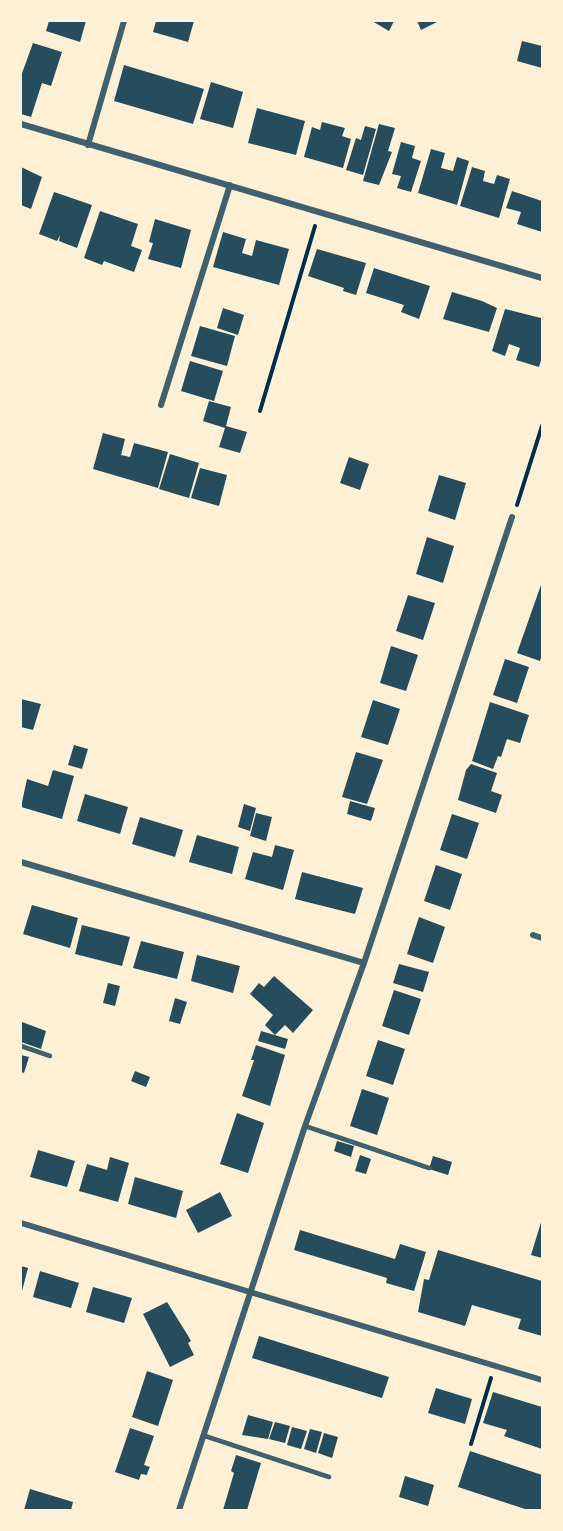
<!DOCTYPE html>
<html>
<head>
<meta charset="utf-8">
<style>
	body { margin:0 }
	#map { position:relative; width:563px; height:1531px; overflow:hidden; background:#fdf0d5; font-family:Ubuntu,sans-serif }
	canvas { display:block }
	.frame { position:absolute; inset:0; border:22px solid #fdf0d5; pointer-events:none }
</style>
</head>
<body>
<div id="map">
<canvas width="563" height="1531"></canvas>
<div class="frame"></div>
</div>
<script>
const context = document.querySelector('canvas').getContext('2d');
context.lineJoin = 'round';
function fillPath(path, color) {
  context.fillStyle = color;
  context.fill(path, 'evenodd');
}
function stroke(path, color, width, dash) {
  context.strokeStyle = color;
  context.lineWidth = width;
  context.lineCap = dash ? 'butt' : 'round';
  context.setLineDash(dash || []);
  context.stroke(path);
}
fillPath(new Path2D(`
	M49,21h37l-6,21 -34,-11z
	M156,21h38l-6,21 -35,-10z
	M372,21h22l-5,10z
	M417,21h22l-18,9z
	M522,41l20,5v22l-25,-7z
	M33,43l29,9 -11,34 -9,-3 -11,34 -10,-3v-38z
	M124,65l80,24 -11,35 -79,-23z
	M211,82l32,10 -10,36 -33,-9z
	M257,108l48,13 -9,34 -48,-12z
	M322,122l23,6 -3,8 9,3 -8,29 -39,-11 8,-30 8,3z
	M379,124l16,4 -7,23 4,1 -13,33 -16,-4z
	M365,126l11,3 -13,46 -17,-5 10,-32 5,2z
	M401,142l14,4 -3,12 9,3 -10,31 -14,-4 4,-12 -9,-2z
	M431,149l14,4 -4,15 12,3 4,-14 12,4 -12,44 -39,-12z
	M21,167l21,10 -11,32 -10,-4z
	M472,167l13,4 -2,10 11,3 3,-9 13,4 -11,39 -39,-12z
	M512,191l30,10v31l-25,-8 4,-12 -15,-4z
	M54,192l38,13 -15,43 -18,-7 1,-6 -3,6 -18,-7z
	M100,211l38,13 -7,22 11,4 -8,22 -30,-11 -2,4 -18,-7z
	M155,219l36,11 -10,38 -33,-9 5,-16 -4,-1z
	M223,232l23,7 -4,14 10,3 4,-16 33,9 -10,36 -66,-18z
	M317,249l49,14 -10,32 -13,-4 1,-3 -36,-12z
	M374,268l56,18 -11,33 -18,-7 3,-7 -38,-12z
	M452,292l30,9 15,7 -8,24 -46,-13z
	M223,308l21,7 -6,20 -21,-7z
	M505,309l36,9 1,39 -3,10 -23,-7 4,-12 -11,-4 -4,12 -13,-5z
	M200,326l35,10 -8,30 -36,-10z
	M190,361l33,10 -9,30 -33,-10z
	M209,401l22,6 -5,19 21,6 -7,21 -21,-6 6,-19 -22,-7z
	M103,433l22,6 -4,16 9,2 4,-14 34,9 -10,36 -65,-19z
	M170,454l29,9 -10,35 -30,-9z
	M349,457l20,7 -9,26 -20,-7z
	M200,468l27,7 -8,31 -28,-8z
	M439,475l27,8 -11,37 -27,-9z
	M427,537l27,9 -11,37 -27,-9z
	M542,582v72l-2,7 -23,-8z
	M408,595l27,8 -12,37 -27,-9z
	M391,646l27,9 -12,36 -26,-8z
	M505,659l24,8 -12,36 -24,-8z
	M21,699l20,5 -8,26 -12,-3z
	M373,700l27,9 -12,36 -27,-8z
	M490,702l39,13 -9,28 -13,-4 -6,18 -3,-1 -5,13 -21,-8z
	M74,745l14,4 -6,20 -14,-4z
	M356,752l27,8 -16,44 -25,-7z
	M471,764l26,9 -6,18 11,4 -6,18 -38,-13 8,-30z
	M53,770l21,6 -12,43 -41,-12 6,-28 21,7z
	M85,794l43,13 -8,27 -43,-13z
	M350,801l25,7 -4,13 -24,-7z
	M244,804l12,4 -6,23 -12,-4z
	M256,813l16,4 -6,24 -16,-5z
	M452,814l27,9 -12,36 -27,-9z
	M140,817l43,13 -8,27 -43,-13z
	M197,835l42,12 -7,27 -43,-12z
	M275,845l19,5 -11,40 -38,-11 8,-27 19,5z
	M436,865l26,9 -12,36 -26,-9z
	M302,872l61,16 -8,26 -60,-15z
	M32,905l46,13 -8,30 -47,-14z
	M419,917l26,10 -12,36 -26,-9z
	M82,925l48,12 -8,29 -47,-12z
	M141,941l43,11 -7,27 -44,-11z
	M197,955l43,11 -7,27 -42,-12z
	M399,964l30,8 -6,20 -30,-9z
	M274,976l39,34 -20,23 -8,-8 -10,10 -10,-10 8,-10 -23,-21 9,-11 5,4z
	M108,983l12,3 -5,20 -12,-3z
	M394,990l27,9 -12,36 -27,-9z
	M175,998l12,4 -7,22 -11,-3z
	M22,1022l24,9 -5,18 -20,-7z
	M261,1031l27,8 -3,10 -27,-8z
	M378,1040l27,9 -12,36 -27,-9z
	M256,1045l29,10 -15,51 -28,-10 12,-36h-3z
	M21,1055l8,2 -5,16 -3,-1z
	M135,1071l15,6 -4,10 -15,-6z
	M362,1089l27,9 -12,37 -27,-9z
	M237,1113l27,10 -16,50 -28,-9z
	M337,1141l17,5 -3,11 -17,-6z
	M38,1150l37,11 -8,26 -37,-10z
	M360,1155l11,4 -5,15 -11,-3z
	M433,1156l19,6 -4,13 -19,-6z
	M110,1157l19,6 -11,39 -39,-11 8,-27 20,6z
	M135,1177l48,14 -7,27 -48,-14z
	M220,1192l12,24 -34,17 -12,-23z
	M542,1219v39l-11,-3z
	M300,1230l95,29 5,-15 26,8 -12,39 -28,-8 1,-5 -93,-28z
	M438,1250l104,31v55l-24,-7 3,-10 -49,-14 -7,21 -47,-14 6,-33 5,1z
	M21,1266l7,2 -6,23h-1z
	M40,1271l39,12 -8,25 -38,-11z
	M93,1287l39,11 -8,25 -38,-11z
	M167,1302l20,32 4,7 -3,2 6,12 -24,12 -27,-53z
	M259,1336l130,41 -7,21 -130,-40z
	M147,1371l26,9 -15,46 -26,-9z
	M436,1388l36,11 -7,25 -37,-11z
	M493,1392l49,15v42l-38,-13 3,-6 -24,-7z
	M248,1415l25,7 -5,17 -26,-4z
	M275,1422l15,4 -5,17 -16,-4z
	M292,1427l15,4 -6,18 -14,-4z
	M130,1428l24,8 -10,29 6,2 -2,4 -1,4 -6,-1 -2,6 -24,-8z
	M310,1429l12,3 -6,21 -12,-4z
	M324,1433l14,4 -6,21 -14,-5z
	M470,1451l72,24v35h-14l-70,-23z
	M236,1455l25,8 -14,47h-24l11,-37 -3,-2z
	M405,1476l29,9 -6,21 -29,-9z
	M30,1489l43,13 -2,8h-47z`), '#264d5e');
stroke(new Path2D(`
	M260,411l55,-185
	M517,505l25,-79
	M471,1444l20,-66`), '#003049', 4);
stroke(new Path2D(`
	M21,1046l29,10
	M305,1126l124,42
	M205,1436l124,41`), '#3f606c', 4.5);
stroke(new Path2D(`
	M21,124l521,154
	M88,145l36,-124
	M161,405l69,-220
	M21,862l343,101
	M533,935l9,3
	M21,1223l521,157
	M179,1510l126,-384 59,-163 148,-446`), '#3f606c', 6);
</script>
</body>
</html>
